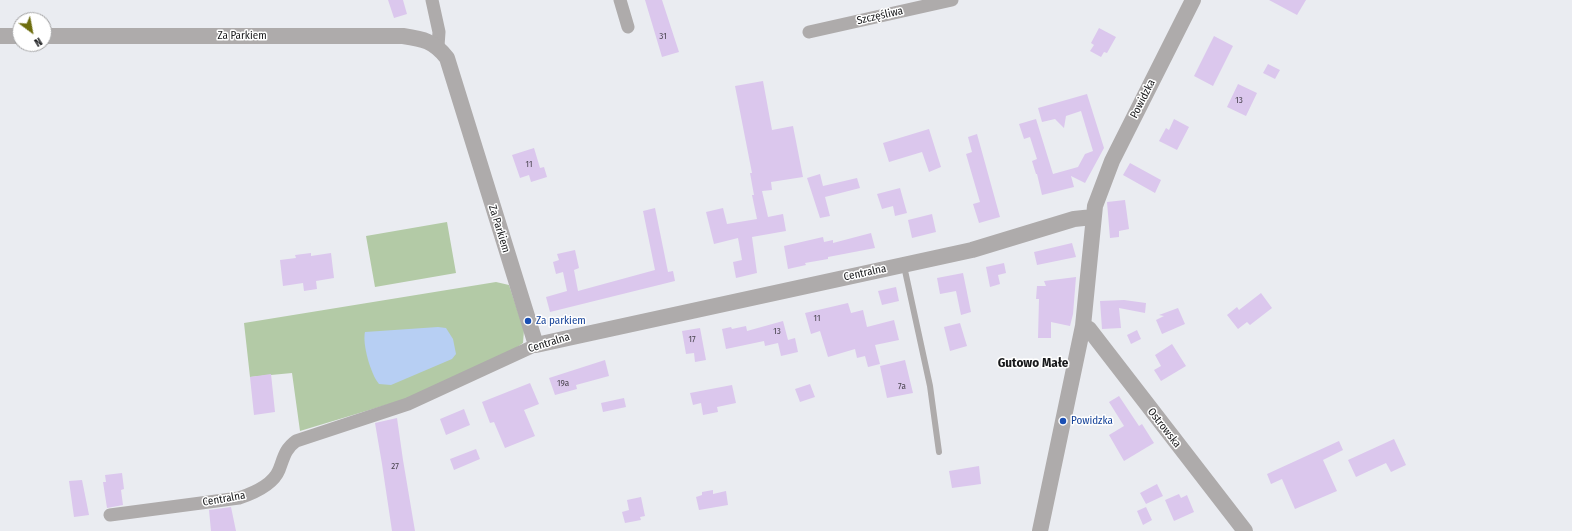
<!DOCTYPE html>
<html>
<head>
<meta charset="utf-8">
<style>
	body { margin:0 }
	#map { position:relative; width:1572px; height:531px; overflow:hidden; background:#eaecf1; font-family:"Fira Sans Condensed",sans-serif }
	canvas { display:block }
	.north { position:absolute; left:12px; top:12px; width:40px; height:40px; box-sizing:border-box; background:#fff; border:1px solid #a3a3a4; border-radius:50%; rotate:148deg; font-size:11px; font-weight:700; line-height:16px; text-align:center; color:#191a1c }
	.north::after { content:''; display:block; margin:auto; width:14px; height:18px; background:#6d6d0e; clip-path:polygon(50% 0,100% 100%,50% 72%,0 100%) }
</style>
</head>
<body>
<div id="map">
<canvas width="1572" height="531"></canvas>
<div class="north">N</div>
</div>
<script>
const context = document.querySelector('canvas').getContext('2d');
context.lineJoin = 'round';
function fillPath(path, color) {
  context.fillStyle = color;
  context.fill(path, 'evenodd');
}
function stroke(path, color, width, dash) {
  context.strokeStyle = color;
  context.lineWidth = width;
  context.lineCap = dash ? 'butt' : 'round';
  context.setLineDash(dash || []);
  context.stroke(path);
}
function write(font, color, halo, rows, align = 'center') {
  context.font = font + ' "Fira Sans Condensed",sans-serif';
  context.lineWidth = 3;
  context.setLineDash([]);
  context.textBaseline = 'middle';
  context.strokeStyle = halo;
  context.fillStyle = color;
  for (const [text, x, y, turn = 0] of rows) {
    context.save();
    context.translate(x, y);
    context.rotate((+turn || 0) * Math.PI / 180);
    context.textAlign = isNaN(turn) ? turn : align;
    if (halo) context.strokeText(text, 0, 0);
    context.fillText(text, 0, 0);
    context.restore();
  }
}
fillPath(new Path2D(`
	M447,222l9,51 -81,14 -9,-51z
	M496,282l13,3 15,45 -1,13 -10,7 -104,48 -109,33 -8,-58 -42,4 -6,-54z`), '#b3caa6');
fillPath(new Path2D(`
	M438,327l8,1 7,11 3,15 -4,5 -61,26 -12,-1c-8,-9 -17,-40 -14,-52z`), '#b7cff3');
fillPath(new Path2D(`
	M388,0h15l4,14 -13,4z
	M645,0h17l17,52 -17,5z
	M1269,0h37l-9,15z
	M1099,28l17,9 -9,16 -3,-1 -3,5 -11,-6 4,-6 -3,-2z
	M1214,36l19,10 -20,40 -19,-10z
	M1268,64l12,6 -5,9 -12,-6z
	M763,81l9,49 21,-4 10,51 -32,5 1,8 -10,1 6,26 15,-3 3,17 -34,6 5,36 -21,5 -3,-16 9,-2 -4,-22 -24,6 -8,-32 17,-4 4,16 30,-5 -5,-24h2l-4,-22h2l-17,-87z
	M1238,84l19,9 -11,23 -19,-9z
	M1087,94l17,54 -19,35 -14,-7 3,11 -32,8 -5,-21h-1l-4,-13 5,-2 -7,-22 -6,2 -5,-15 17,-5 17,55 25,-7 7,-13 8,-3 -12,-40 -15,5 -2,12 -9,-9 -13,3 -4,-14z
	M1174,119l15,8 -12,23 -18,-9 7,-13 3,2z
	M929,129l12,38 -12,5 -7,-20 -33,10 -6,-19z
	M977,134l23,83 -21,6 -6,-19 7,-2 -14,-48 6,-2 -4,-15z
	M534,148l6,20 4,-1 3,10 -16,5 -2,-7 -9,3 -8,-23z
	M1130,163l31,17 -6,13 -32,-18z
	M820,174l3,12 34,-8 3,10 -35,9 5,19 -10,2 -13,-40z
	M900,188l7,25 -12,3 -2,-10 -11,3 -5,-15z
	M1125,200l4,29 -10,2v6l-9,1 -3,-36z
	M655,208l13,64 5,-1 2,10 -125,31 -4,-15 21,-6 -4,-19 -7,2 -3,-12 6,-2 -2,-6 18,-4 4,18 -5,2 4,21 77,-21 -12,-59z
	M932,214l4,18 -24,6 -4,-18z
	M871,233l4,15 -47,9v2l-23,4 1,2 -18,4 -4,-23 39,-9 1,5 9,-2v3z
	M1072,243l4,14 -39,8 -3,-13z
	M311,253v3l20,-3 3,25 -18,3 1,8 -13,2 -1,-8 -20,3 -3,-26 16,-2 -1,-3z
	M1004,263l2,10 -8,2 2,9 -10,3 -4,-20z
	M963,273l8,39 -10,3 -5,-24 -16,3 -3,-16z
	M1076,277l-3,37 -3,12 -19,-4v16h-13l1,-39h-3l1,-13h9l-2,-5z
	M896,287l3,14 -17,4 -4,-14z
	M1261,293l11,15 -22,17 -3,-3 -9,7 -11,-14 10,-8 2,3z
	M1124,300l22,3 -1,10 -26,-5 2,20 -19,1 -2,-28z
	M848,303l3,10 12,-3 4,17 27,-7 5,20 -24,5 5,19 -12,3 -3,-11 -8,2 -2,-9 -27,8 -8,-26 -9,3 -6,-21z
	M1178,308l7,16 -23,10 -6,-14 8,-4 -5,-1z
	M783,321l5,19 7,-2 3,14 -17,4 -3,-13 -13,3 -1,-5 -38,8 -4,-20 9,-2 1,2 14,-3 1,5z
	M960,323l7,23 -17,5 -6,-24z
	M700,328l6,32 -11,2 -1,-9 -8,1 -4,-23z
	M1137,330l4,9 -10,5 -4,-9z
	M1172,344l14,22 -25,15 -7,-11 7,-4 -6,-11z
	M605,360l4,16 -33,9 1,4 -22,6 -6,-17z
	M905,360l8,33 -26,5 -7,-32z
	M271,374l4,38 -21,3 -4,-38z
	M530,383l9,21 -15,6 11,26 -30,12 -11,-26 -4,1 -8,-21z
	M810,384l5,13 -15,5 -5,-13z
	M732,385l4,18 -19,4 1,5 -15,3 -2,-12 -8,2 -3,-12z
	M1119,396l20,30 3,-2 12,19 -30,18 -15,-26 15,-9 -15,-24z
	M624,398l2,9 -23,5 -2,-9z
	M464,409l6,16 -24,10 -6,-16z
	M397,418l6,42 12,71h-23l-10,-67 -7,-41z
	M1394,439l12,26 -15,7 -5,-9 -30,14 -8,-17z
	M1339,441l4,9 -20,10 14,31 -42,18 -13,-30 -11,5 -4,-10z
	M476,449l4,10 -26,11 -4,-11z
	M979,466l2,18 -29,4 -3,-17z
	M122,473l2,16 -3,1 2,15 -16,3 -4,-26h3l-1,-7z
	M82,480l7,35 -15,2 -5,-36z
	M1157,484l6,12 -17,8 -6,-11z
	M713,490v4l13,-3 2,14 -29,5 -3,-13 6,-2v-3z
	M1179,494l2,4 6,-3 7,17 -20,9 -9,-21z
	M641,497l4,19 -5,1 1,3 -16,3 -3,-11 7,-2 -2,-10z
	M231,507l5,24h-25l-2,-21z
	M1146,507l6,13 -9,5 -6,-14z`), '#dbc7ed');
stroke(new Path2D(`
	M904,266l26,120 9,66`), '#aeabab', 6);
stroke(new Path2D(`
	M432,0l7,32 -1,14
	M620,0l8,27
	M809,32l143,-32
	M110,515l129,-17c15,-5 34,-13 40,-28 5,-13 6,-21 17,-29l112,-37 128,-59`), '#aeabab', 13);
stroke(new Path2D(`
	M0,36h20
	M44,36h359c20,3 31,5 44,22l89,287 436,-95 102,-31 19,-2
	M1083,326l6,3 156,202
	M1040,531l43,-205 12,-120 17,-45 81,-161`), '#aeabab', 16);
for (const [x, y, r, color] of [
	[528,321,4,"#1a4fb4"],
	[1063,421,4,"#1a4fb4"]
]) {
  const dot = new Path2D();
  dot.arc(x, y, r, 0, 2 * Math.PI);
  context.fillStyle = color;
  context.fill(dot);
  stroke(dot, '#fff', 1.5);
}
write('9px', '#4a4550', null, [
	["31",663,36],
	["13",1239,100],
	["11",529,164],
	["11",817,318],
	["13",777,331],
	["17",692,339],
	["19a",563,383],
	["7a",902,386],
	["27",395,466]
]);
write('11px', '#191a1c', '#fff', [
	["Szczęśliwa",880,16,-13],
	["Za Parkiem",242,36],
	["Powidzka",1143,99,-63],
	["Za Parkiem",499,229,73],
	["Centralna",865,273,-12],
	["Centralna",549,343,-17],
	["Ostrowska",1164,428,52],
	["Centralna",224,499,-10]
]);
write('11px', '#164399', '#fff', [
	["Za parkiem",536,321],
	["Powidzka",1071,421]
], 'left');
write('bold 13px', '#191a1c', '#fff', [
	["Gutowo Małe",1033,363]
]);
</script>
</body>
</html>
